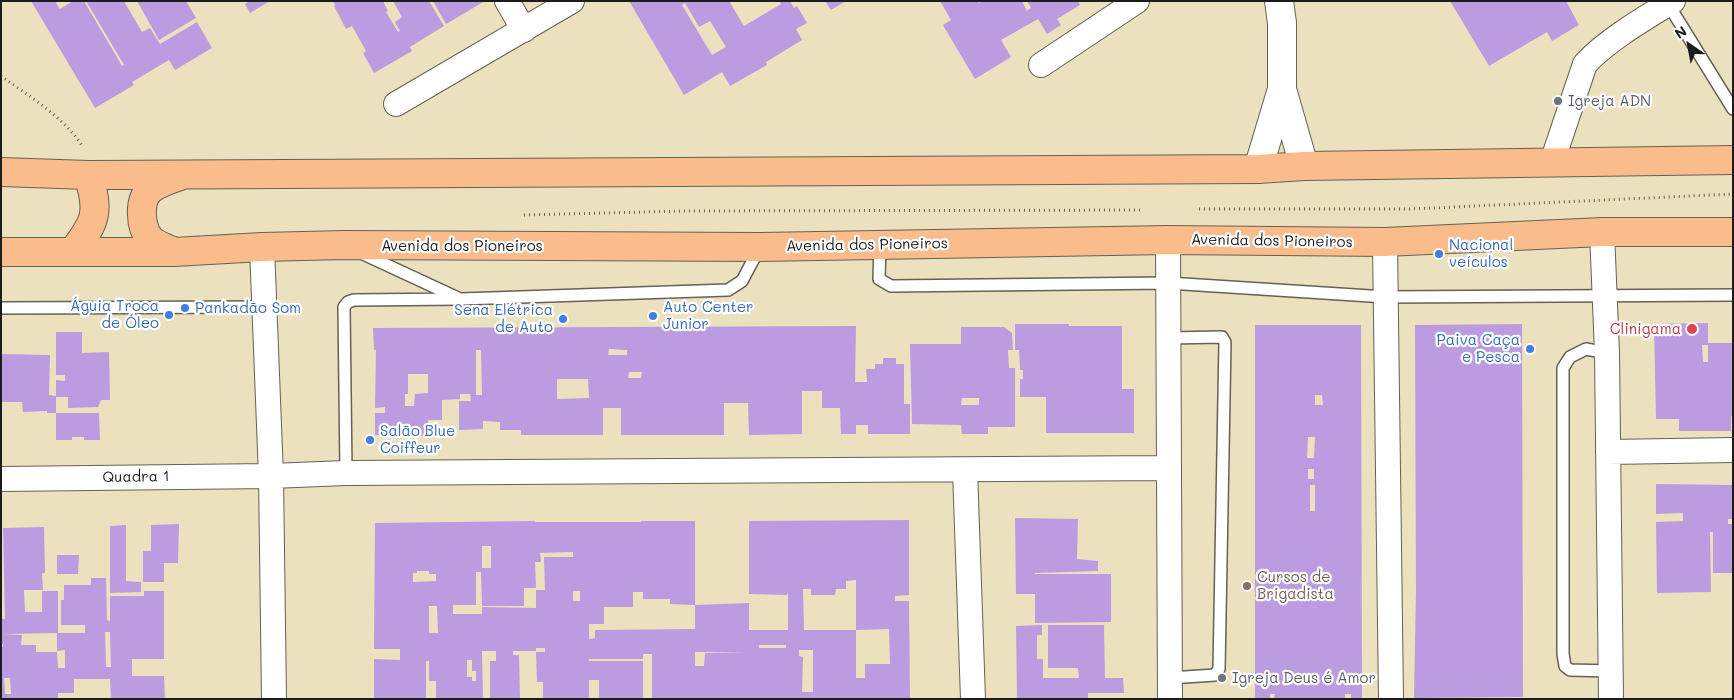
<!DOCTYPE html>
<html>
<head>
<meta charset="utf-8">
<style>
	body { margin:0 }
	#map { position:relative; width:1734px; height:700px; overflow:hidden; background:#ebe1be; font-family:Mali,sans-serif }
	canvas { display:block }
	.frame { position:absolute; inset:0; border:2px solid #1c1c1c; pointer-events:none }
	.north { position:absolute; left:1664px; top:20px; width:50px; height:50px; -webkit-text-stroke:4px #fff; paint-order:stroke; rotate:327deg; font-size:14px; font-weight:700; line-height:20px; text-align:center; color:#1c1c1c }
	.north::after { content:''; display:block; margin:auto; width:18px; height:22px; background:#1c1c1c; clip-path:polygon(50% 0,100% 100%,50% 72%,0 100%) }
</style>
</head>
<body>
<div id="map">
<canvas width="1734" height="700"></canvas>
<div class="frame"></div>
<div class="north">N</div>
</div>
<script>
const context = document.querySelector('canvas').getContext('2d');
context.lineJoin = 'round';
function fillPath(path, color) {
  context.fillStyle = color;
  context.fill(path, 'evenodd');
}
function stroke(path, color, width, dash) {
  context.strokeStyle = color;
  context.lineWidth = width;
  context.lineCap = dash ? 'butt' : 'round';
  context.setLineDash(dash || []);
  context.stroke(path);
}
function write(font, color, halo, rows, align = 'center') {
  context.font = font + ' Mali,sans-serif';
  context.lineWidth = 4.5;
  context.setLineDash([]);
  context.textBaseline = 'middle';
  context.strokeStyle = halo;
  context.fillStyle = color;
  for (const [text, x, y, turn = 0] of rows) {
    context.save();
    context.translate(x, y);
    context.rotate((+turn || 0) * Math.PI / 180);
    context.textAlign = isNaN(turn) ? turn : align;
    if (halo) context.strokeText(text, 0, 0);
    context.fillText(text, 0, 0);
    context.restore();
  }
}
fillPath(new Path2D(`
	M31,1h24l5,8 13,-8h11l38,65 2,-1 -38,-64h42l-3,2 17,29 8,-4 10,16 37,-22 15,26 -37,22 -6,-10 -37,22 2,3 -39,23z
	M137,1h49l10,17 -37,22z
	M249,1h21l-20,12 -5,-9z
	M333,1h50l5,10 -2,1 12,20 2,-1 -5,-9 7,-5 -9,-16h36l15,25 -34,21 2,4 -38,22 -11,-20 3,-2 -14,-25 -6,3 -12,-23 1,-1z
	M433,1h52l-39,23z
	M629,1h100l15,25 37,-22 -2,-3h11l4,7 3,-2 10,17 -11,6 6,11 -36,22 1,3 -37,21 -8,-14 -38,23zM685,3l14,24 11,-6 16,26 -14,8 -30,-50z
	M825,1h21l-15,9z
	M940,1h38l1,2 4,-2h39l5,10 4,-3 -4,-7h51l2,4 -23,14 4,6 -14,9 -9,-15 -37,21 10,17 -36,22 -31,-52 -1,-2 8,-5z
	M1450,1h116l13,24 -27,16 -5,-9 -58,34z
	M1708,323v22h-6l1,17h5v-19h25v73h-2v15h-52v-12h-23l-2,-95z
	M1015,324h54v2h53v63h12v44h-88v-36h-26v-18h3v-9h-3l-1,-20h-4z
	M1522,324l1,373 -109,1 2,-107 -1,-266z
	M1255,325h106l1,373h-11v-4h-6v4h-71l1,-4h-5v5l-15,-1zM1315,395h7l1,10h-8zM1308,437h7l-1,21h-7zM1308,469h6v10h-6zM1310,485h5v26h-5z
	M856,326l-1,56h12l-1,-13h9v-5h8v-6h13v6h8v40h6v30h-42v-9h-12v9h-15l-1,-26h-18v-17h-20v43l-53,1 -1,-32h-24v32h-103v-27h-18v27h-82v-5h-21v-8l-17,-1v8l-24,1v-29h12l-1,-7h-10v5l-18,1v20h-14v16l-53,-1v-22h10v-6l-10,1 1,-58h-2l-1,-22zM609,349l18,1v5h-19zM476,350h5l1,45h-6zM629,372h13l-1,6h-13zM408,374h20v19l-13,1 -1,12h-9v-12h3zM557,379h31l1,19 -32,1z
	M961,327h43l8,6 1,17h-5l1,18h6v59h-27v7h-26l-1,-9 -49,-1 -2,-80h51zM962,398h17v7h-18z
	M56,332h26v21l27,-1 1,48h-9l-3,7 -30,1v-11h-12v16h-9v-2l-24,1 -1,-10h-21v-48l49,1 -1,40 7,1v-16l9,1v-6h-9z
	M56,413h43l1,27h-16v-3h-12v3h-16z
	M1656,484l77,1v34h-5v5h5v49h-20v-41h-3l1,60 -54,1 -1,-71 27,-1v-8l-27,1z
	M1015,518l63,1 -1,40 21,2v10l-63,2v1h76v48l-76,1v-29h-19z
	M909,520v75l-14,1v5h14l1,98h-258v-45h-9v5h-54v2h54v38h-44v-19h-10v19h-46v-17h-6l-1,-30h9v-4h-9v3h-23v4h6l1,44h-30v-38h6v-10h-14l1,48h-47v-18h-7v-20h-3v38h-52v-40l26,1v-11h-26l1,-126 160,-2v1h106v-1h54v84l54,-2v27h39v-38l-1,3 -38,-1v-73zM482,546h9v22h-9zM573,552v5h-29l1,33h-9v18l-54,-1v7h-29v-9h23v-33h5l1,34h42v-18h12l-1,-26h6l-1,-9zM417,571h12v3h7v7l-23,1v-9h4zM856,580v50l33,-1 1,35h-25v14h-9v-48h-52l-1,-41h8v6h24l1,-6h10v-8zM573,591h7v10h-7zM633,592h10v7h27v5l25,1v24l-100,1v8l-6,1v-15h15v-17h29zM429,606h8l1,27h-9zM759,645h27v3h-27zM799,650h14v42h-11l1,-35 -4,-1zM695,652h54l-44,1 -1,13h-9zM467,660h5v11h4v10h-4v-4h-5z
	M179,524l-1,39h-14v19h-21v-31h8v-26z
	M126,525v56l15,1v10l-31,1v-67z
	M44,527l1,46h-3l1,17h-19l1,22h17v-21h16v42h27v-8h-24v-25h3v-15h27v-7h15l1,42 3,1v-25h34v-5h20v68h-32v17h32l1,23h-54l-1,-20h-36v14h-16v6h-57v-52h2v-3h-2v-25h4l-2,-91zM105,632h5l1,35h-5zM57,633v18l8,-1v18h-7l-1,-16h-21v-7h-15l1,-10 -18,-1zM4,678h6l1,16h-6z
	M57,555h22l-1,19h-21z
	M1042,625v10h-5v24h6v19h36l-1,-10h-30v-43h56l1,53h18l1,15h-36v6h-71l-1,-73z`), '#bb9ce1');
const service = new Path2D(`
	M1668,4l65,105
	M880,245l-1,34 12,7 277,-3 218,14 347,-2
	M361,253l97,45
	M1,308l263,-1
	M1168,338l54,-1 3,5 -6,327 -4,6 -45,3
	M1607,353l-21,-4 -16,8 -7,11v286l2,12 5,4 41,1
	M346,473l-2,-166 4,-5 6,-2 107,-1 267,-9 14,-9 17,-32`);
const minor = new Path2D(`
	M507,1l17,29
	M1041,65l96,-64
	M396,104l176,-103
	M1552,162l33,-98c22,-24 60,-46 88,-63
	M1602,232l5,121 4,346
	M1168,240l2,459
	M1385,242l6,457
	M262,247l9,229 3,223
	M1608,452l125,-2
	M965,470l8,229
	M1,479l270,-3 75,-3 822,-5`);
const tertiary = new Path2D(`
	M1279,1l3,22v66l22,77
	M1258,169l24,-80`);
const primary = new Path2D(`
	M1,172l87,3 1170,-6 46,-3 429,-6
	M73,251c23,-29 27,-39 15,-76
	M1,252h173l88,-5 82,-2 416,2 408,-7 217,2 217,-10h131
	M174,252c-7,-4 -18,-7 -24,-13 -10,-12 -12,-40 1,-50 8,-6 20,-10 29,-13`);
stroke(service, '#646155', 14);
stroke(minor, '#646155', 26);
stroke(tertiary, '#646155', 30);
stroke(primary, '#646155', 30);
stroke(new Path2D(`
	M1,76c28,20 64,42 82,71
	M1199,209h212l322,-15
	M524,215l160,-4 459,-1`), '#646155', 3, [1, 4]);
stroke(service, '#fff', 11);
stroke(minor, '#fff', 24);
stroke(tertiary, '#fff', 28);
stroke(primary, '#f9bc8a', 28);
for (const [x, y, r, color] of [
	[1558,101,5,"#6b7280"],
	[1439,254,5,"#3f7fe0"],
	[185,308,5,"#3f7fe0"],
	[169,315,5,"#3f7fe0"],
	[653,316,5,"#3f7fe0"],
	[563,319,5,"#3f7fe0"],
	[1692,329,6,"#e0444e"],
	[1530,349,5,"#3f7fe0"],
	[370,440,5,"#3f7fe0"],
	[1247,586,5,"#8d6e63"],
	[1222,678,5,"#6b7280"]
]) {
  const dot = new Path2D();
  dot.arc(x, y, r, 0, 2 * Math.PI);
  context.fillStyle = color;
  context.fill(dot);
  stroke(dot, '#fff', 2);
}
write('15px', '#5b616d', '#fff', [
	["Igreja ADN",1568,101],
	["Igreja Deus é Amor",1232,678]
], 'left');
write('15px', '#1c1c1c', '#fff', [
	["Avenida dos Pioneiros",1272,241,1],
	["Avenida dos Pioneiros",867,245,-1],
	["Avenida dos Pioneiros",462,246],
	["Quadra 1",136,477,-1]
]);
write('15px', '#366cbe', '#fff', [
	["Nacional",1449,245],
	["veículos",1449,262],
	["Águia Troca",159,306,"right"],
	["de Óleo",159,323,"right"],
	["Auto Center",663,307],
	["Junior",663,324],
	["Pankadão Som",195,308],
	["Sena Elétrica",553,310,"right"],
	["de Auto",553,327,"right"],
	["Paiva Caça",1520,340,"right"],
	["e Pesca",1520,357,"right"],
	["Salão Blue",380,431],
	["Coiffeur",380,448]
], 'left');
write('15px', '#be3a42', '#fff', [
	["Clinigama",1681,329]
], 'right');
write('15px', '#785e54', '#fff', [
	["Cursos de",1257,577],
	["Brigadista",1257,594]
], 'left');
</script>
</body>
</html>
